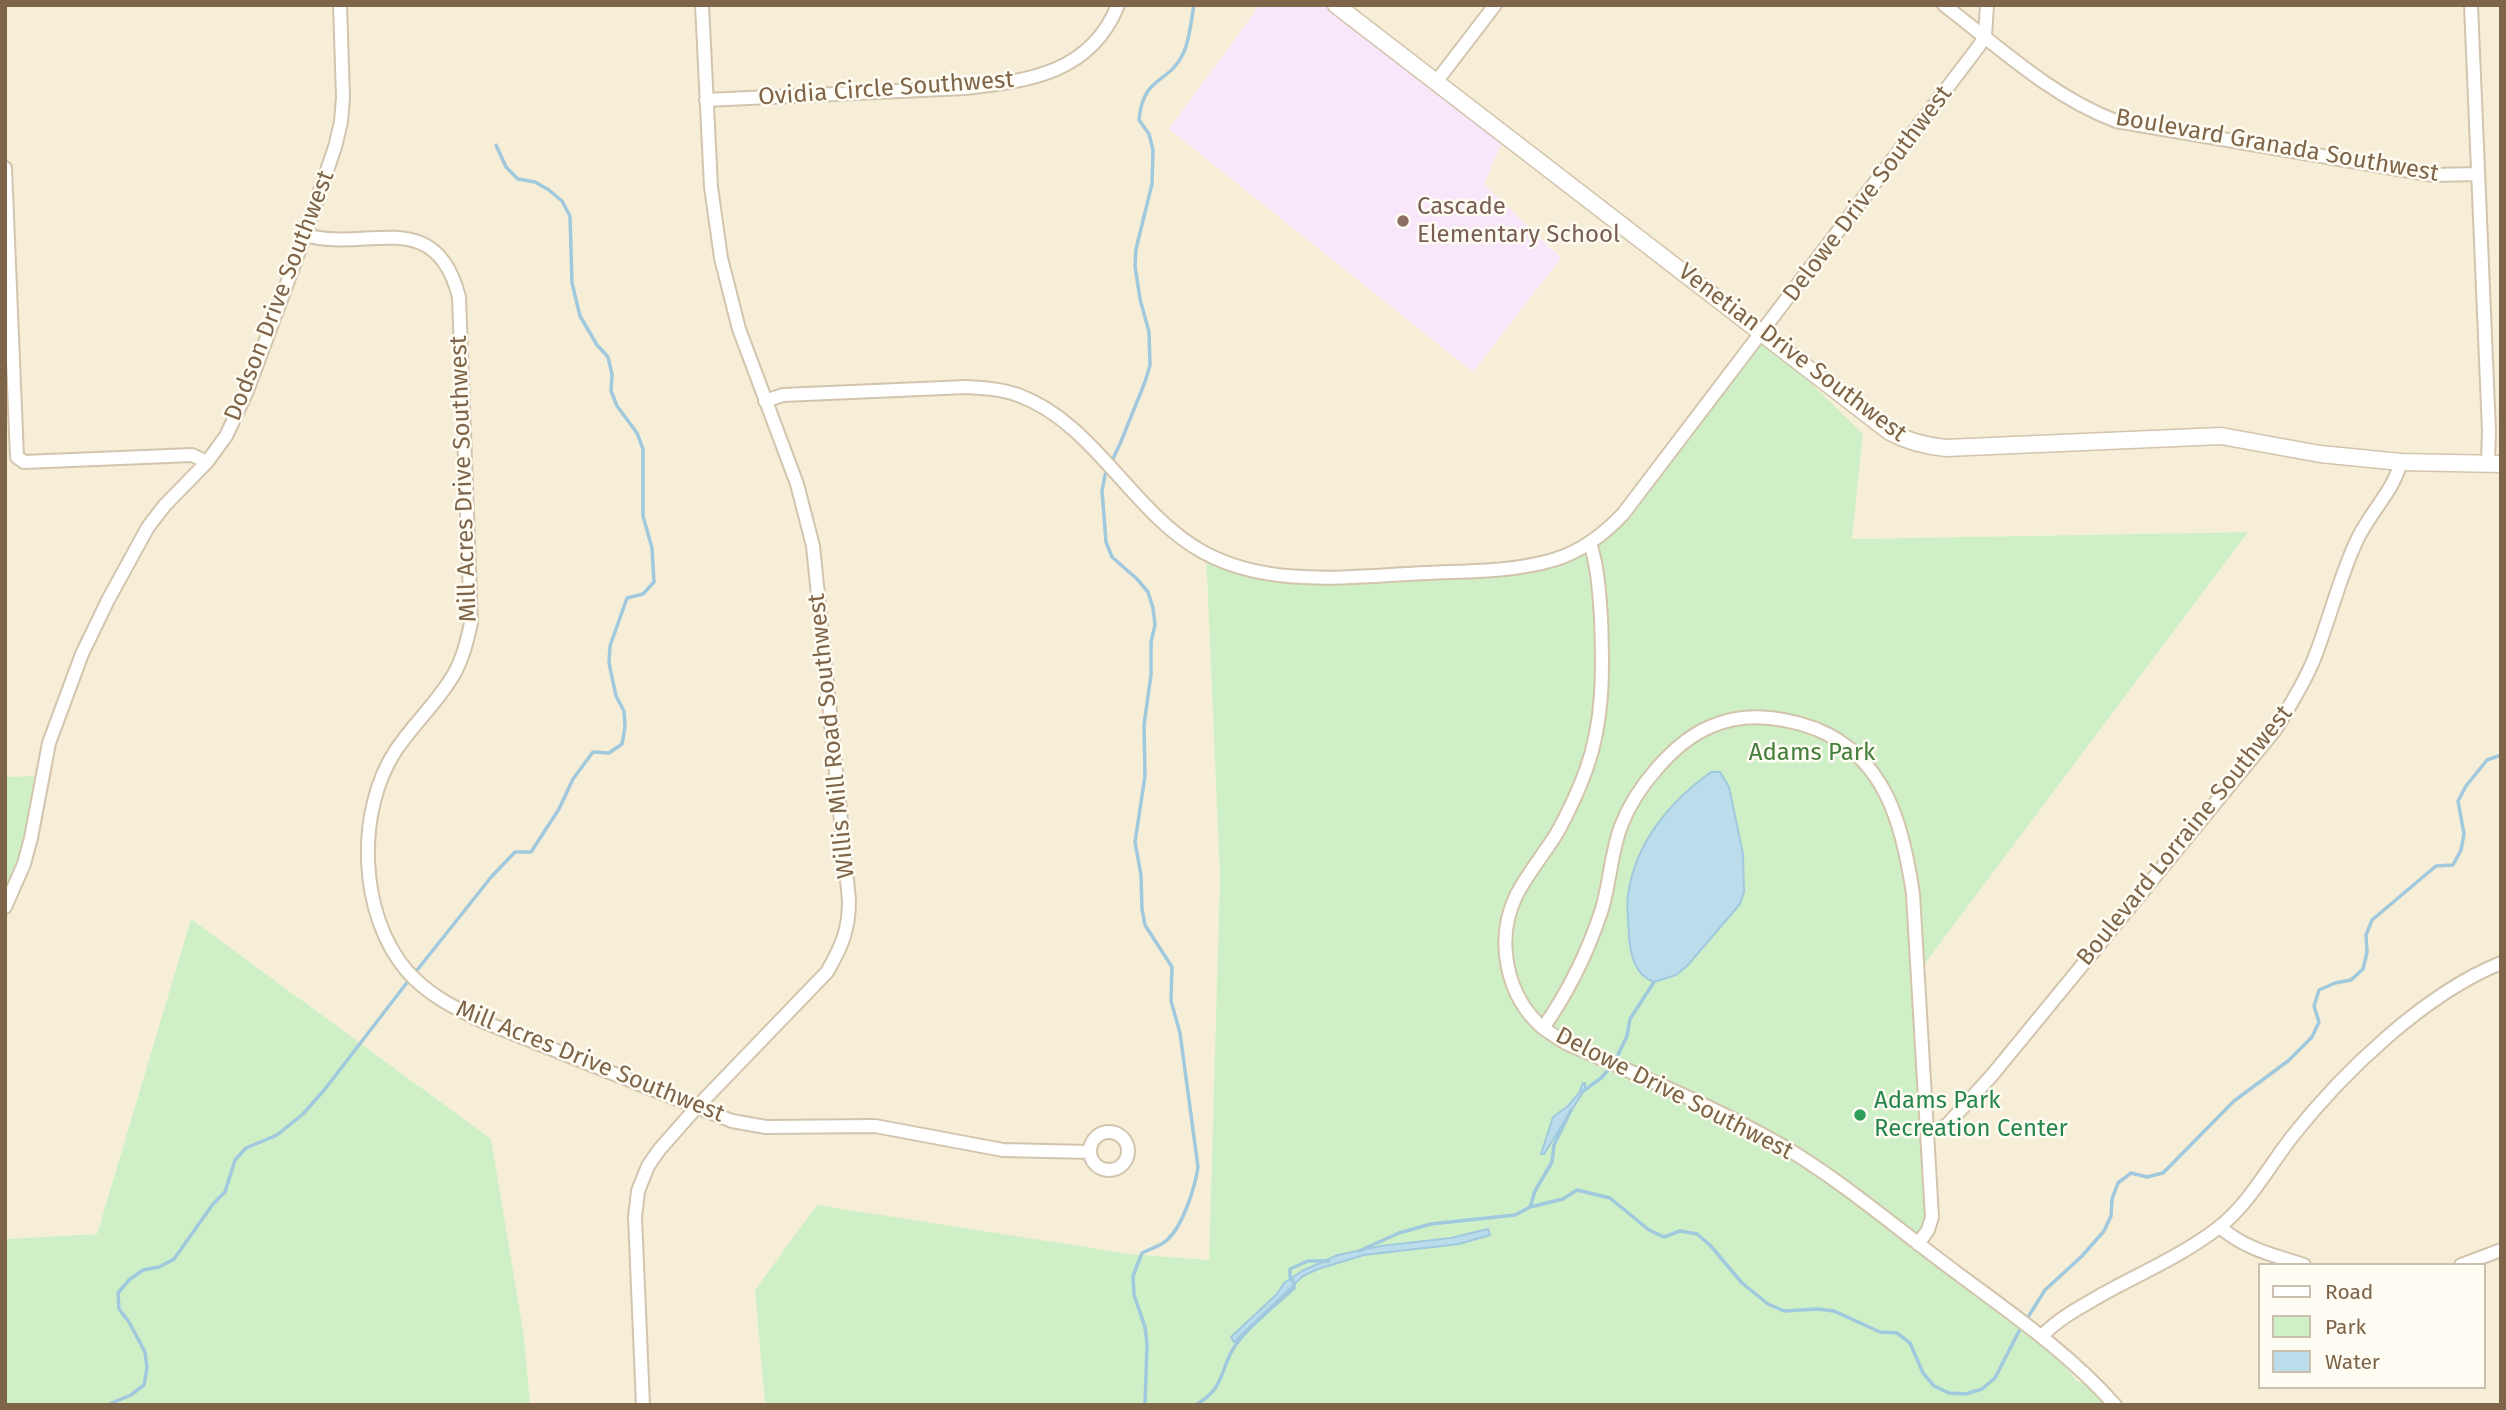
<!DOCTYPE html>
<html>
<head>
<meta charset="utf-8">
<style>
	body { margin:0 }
	#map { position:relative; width:2506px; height:1410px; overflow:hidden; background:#fefaea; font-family:"Fira Sans",sans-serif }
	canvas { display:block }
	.frame { position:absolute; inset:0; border:7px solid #7e6549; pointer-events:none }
	.legend { position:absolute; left:2258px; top:1263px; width:228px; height:126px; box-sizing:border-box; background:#fffcf3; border:2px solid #cbc0af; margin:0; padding:9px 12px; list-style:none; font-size:21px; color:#7e6549 }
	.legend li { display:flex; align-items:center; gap:14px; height:35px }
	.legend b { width:35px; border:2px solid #cbc0af }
</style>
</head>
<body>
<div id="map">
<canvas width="2506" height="1410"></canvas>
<div class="frame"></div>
<ul class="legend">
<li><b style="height:9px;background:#fff"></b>Road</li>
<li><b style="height:19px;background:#cfefc6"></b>Park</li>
<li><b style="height:19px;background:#bbdceb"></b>Water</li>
</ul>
</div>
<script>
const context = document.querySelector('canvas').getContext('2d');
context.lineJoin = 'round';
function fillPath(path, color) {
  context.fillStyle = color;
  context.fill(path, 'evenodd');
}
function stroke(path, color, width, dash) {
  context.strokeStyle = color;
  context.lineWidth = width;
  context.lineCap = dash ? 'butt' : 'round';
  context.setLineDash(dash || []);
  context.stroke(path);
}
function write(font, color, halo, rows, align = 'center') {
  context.font = font + ' "Fira Sans",sans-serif';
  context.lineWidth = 5;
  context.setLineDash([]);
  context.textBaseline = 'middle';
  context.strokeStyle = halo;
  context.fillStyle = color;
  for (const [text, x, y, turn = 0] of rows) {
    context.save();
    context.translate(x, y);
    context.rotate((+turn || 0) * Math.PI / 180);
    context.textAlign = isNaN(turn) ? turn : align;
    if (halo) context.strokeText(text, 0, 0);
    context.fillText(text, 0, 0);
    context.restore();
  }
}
fillPath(new Path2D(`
	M5,5h1255l-91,124 392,128 -77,-73 -143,-179h1160v1400h-375l-18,-15 -31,-9 -45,-57 -110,-80 -1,-275 326,-437 -395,7 11,-105 -266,110 -48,16 -237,21 -60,-4 -46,-24 14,324 -11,383 -79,-6 -375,36 10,115h-235l-6,-69 -33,-197 -300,-220 -94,315 -92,5v-334l31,-128h-31zM2259,1265h224v122h-224z`), '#f7eed7');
fillPath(new Path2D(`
	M1260,5h81l166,125 -23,54 77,74 -88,114 -304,-243z`), '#f8e6fb');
fillPath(new Path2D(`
	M1765,339l98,95 -11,105 396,-7 -327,437 10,240 -9,35 110,80 45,57 31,9 18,15h-1361l-10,-115 62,-85 313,49 79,6 11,-383 -14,-324 46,24 60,4 237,-21 48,-16z
	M36,776l-19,105 -12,24v-128z
	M191,919l300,220 33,197 6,69h-525v-166l92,-5z`), '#cfefc6');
const water = new Path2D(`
	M1711,772h9l9,15 14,67 1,38 -4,12 -53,62 -11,9 -22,7c-19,-7 -23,-26 -25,-44 0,-14 -3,-30 -1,-43 7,-52 42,-94 83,-123z
	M1583,1083h2v6l-41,65h-3l12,-37 15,-11 11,-13z
	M1488,1229l2,6 -31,9 -95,11 -46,14 -15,7 -69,66 -3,-5 46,-43 7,-11 18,-12 36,-16 43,-9 70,-8z`);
fillPath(water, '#bbdceb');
stroke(water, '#a0c9de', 2);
stroke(new Path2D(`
	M414,974l78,-98 23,-24h16l28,-43 14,-30 20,-27 16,1 13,-9 3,-17 -1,-16 -8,-15 -7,-33 1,-17 17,-48 16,-4 11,-12 -2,-34 -9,-32v-67l-6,-16 -20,-27 -6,-15 1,-17 -4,-17 -11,-12 -17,-29 -8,-33 -2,-67 -8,-15 -13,-11 -14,-8 -17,-3 -12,-12 -10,-22
	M1615,1061l12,-25 3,-17 24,-37
	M1582,1092l19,-14 9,-10
	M1530,1207l5,-16 17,-29 2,-17 17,-35
	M1359,1251l40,-18 32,-9 84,-9 15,-8 33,-8 14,-9 33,8 39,32 15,7 16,-6 17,3 13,11 32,38 26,21 16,7 33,-2 17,2 46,21 17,1 13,10 13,30 11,13 15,7 17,1 16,-5 13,-11 23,-45 27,-43 37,-34 22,-25 7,-15 1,-17 6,-16 13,-10 16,4 16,-4 71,-72 54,-40 24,-24 7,-15 -5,-16 5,-16 16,-7 16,-3 12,-11 4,-17 -1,-17 6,-15 64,-54 17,-1 8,-15 3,-16 -6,-33 8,-15 21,-26 14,-5
	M107,1405l24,-10 13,-10 3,-17 -2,-16 -16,-30 -10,-13 -1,-16 11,-13 14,-10 16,-3 15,-8 39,-55 12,-12 10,-32 11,-12 31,-13 26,-21 22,-25 84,-109
	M1145,1405l2,-61 -2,-17 -11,-32 -1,-19 9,-23c8,-4 19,-7 25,-13 16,-14 28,-53 31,-73l-18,-134 -9,-32 1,-34 -27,-42 -3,-16 -1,-34 -6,-33 10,-66 -1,-51 7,-50v-33l4,-17 -2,-17 -5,-16 -11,-13 -25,-22 -6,-15 -4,-51 3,-16 15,-31 25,-62 5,-17 -1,-33 -9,-33 -5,-33 1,-17 16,-65 1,-34 -4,-16 -10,-14c4,-45 29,-35 44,-66 7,-14 8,-34 11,-49
	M1195,1405c34,-18 23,-41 46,-67 15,-18 35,-33 53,-50v-5l-4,-6v-8l18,-8h21`), '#a0c9de', 3.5);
const minor = new Path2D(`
	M1944,5c55,42 108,92 172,116l317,54 45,-1
	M2471,5l18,426 -1,32
	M1436,82l59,-77
	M706,100l259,-12c64,-7 126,-15 153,-83
	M5,168l12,289 7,5 168,-7 15,7
	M305,235c62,18 130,-31 154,62l12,326c-4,18 -8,35 -17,51 -16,28 -40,49 -58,76 -41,62 -37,165 11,221 21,24 48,37 75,50l250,100 34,6 109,-1 128,24 87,2
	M765,401l18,-6 183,-8c18,1 35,2 52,8 77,28 114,118 185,157 67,37 150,24 224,21 42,-2 85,-1 126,-13 28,-8 51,-26 70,-46l356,-468 6,-10 2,-31
	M1590,543c8,25 9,48 11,74 2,52 3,104 -15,153 -8,22 -18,43 -29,63 -13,21 -30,41 -41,63 -21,44 -10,100 27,132 7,5 15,10 23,15 73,33 150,64 220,105 60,36 114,83 171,125 55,41 112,80 158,132
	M5,907l19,-43 7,-26 18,-95 33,-89 26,-54 40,-73 17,-22 42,-43 19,-26 21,-45 58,-156 30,-88 6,-25 2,-25 -3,-92
	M1543,1028c26,-37 45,-76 59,-119 8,-27 9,-56 19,-83 14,-37 53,-85 91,-100 33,-14 71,-9 104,3 70,28 87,97 97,165l19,323 -4,13 -10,14
	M1927,1130l13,-1 8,-5 45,-50 282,-344c14,-23 29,-46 39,-71 15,-38 25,-80 42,-117 13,-29 37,-50 45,-80
	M1090 1151a19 19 0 1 1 38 0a19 19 0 1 1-38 0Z
	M2220,1227c25,22 53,28 84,38
	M2461,1265l40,-15
	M2042,1336c18,-19 39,-29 61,-42 38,-21 80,-39 115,-66 30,-23 50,-60 73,-90 51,-65 133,-144 210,-175
	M643,1405l-8,-188 3,-26 10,-25 11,-16 37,-42 131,-136c15,-26 22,-42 22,-72l-36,-354 -16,-62 -58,-155 -18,-71 -10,-71 -9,-182`);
const tertiary = new Path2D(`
	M1336,5l554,427c19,10 35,14 56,16l275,-12 99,18 81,8 100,2`);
stroke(minor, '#d3c4ad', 16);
stroke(tertiary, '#d3c4ad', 19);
stroke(minor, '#fff', 12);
stroke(tertiary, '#fff', 16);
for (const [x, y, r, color] of [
	[1403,221,7,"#8d6e63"],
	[1860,1115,7,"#2e9e5b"]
]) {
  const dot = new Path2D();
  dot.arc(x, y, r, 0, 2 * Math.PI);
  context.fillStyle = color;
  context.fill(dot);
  stroke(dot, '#fffcf3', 2.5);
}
write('24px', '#7e6549', '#fffcf3', [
	["Ovidia Circle Southwest",886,89,-4],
	["Boulevard Granada Southwest",2277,146,10],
	["Delowe Drive Southwest",1868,194,-53],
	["Dodson Drive Southwest",280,296,-69],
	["Venetian Drive Southwest",1792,353,37],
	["Mill Acres Drive Southwest",464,479,-92],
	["Willis Mill Road Southwest",832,736,-96],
	["Boulevard Lorraine Southwest",2185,836,-51],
	["Mill Acres Drive Southwest",590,1062,22],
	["Delowe Drive Southwest",1674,1094,27]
]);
write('24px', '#785e54', '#fffcf3', [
	["Cascade",1417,207],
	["Elementary School",1417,235]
], 'left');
write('24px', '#447e3c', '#fffcf3', [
	["Adams Park",1812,753]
]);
write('24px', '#27864d', '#fffcf3', [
	["Adams Park",1874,1101],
	["Recreation Center",1874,1129]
], 'left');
</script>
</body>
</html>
